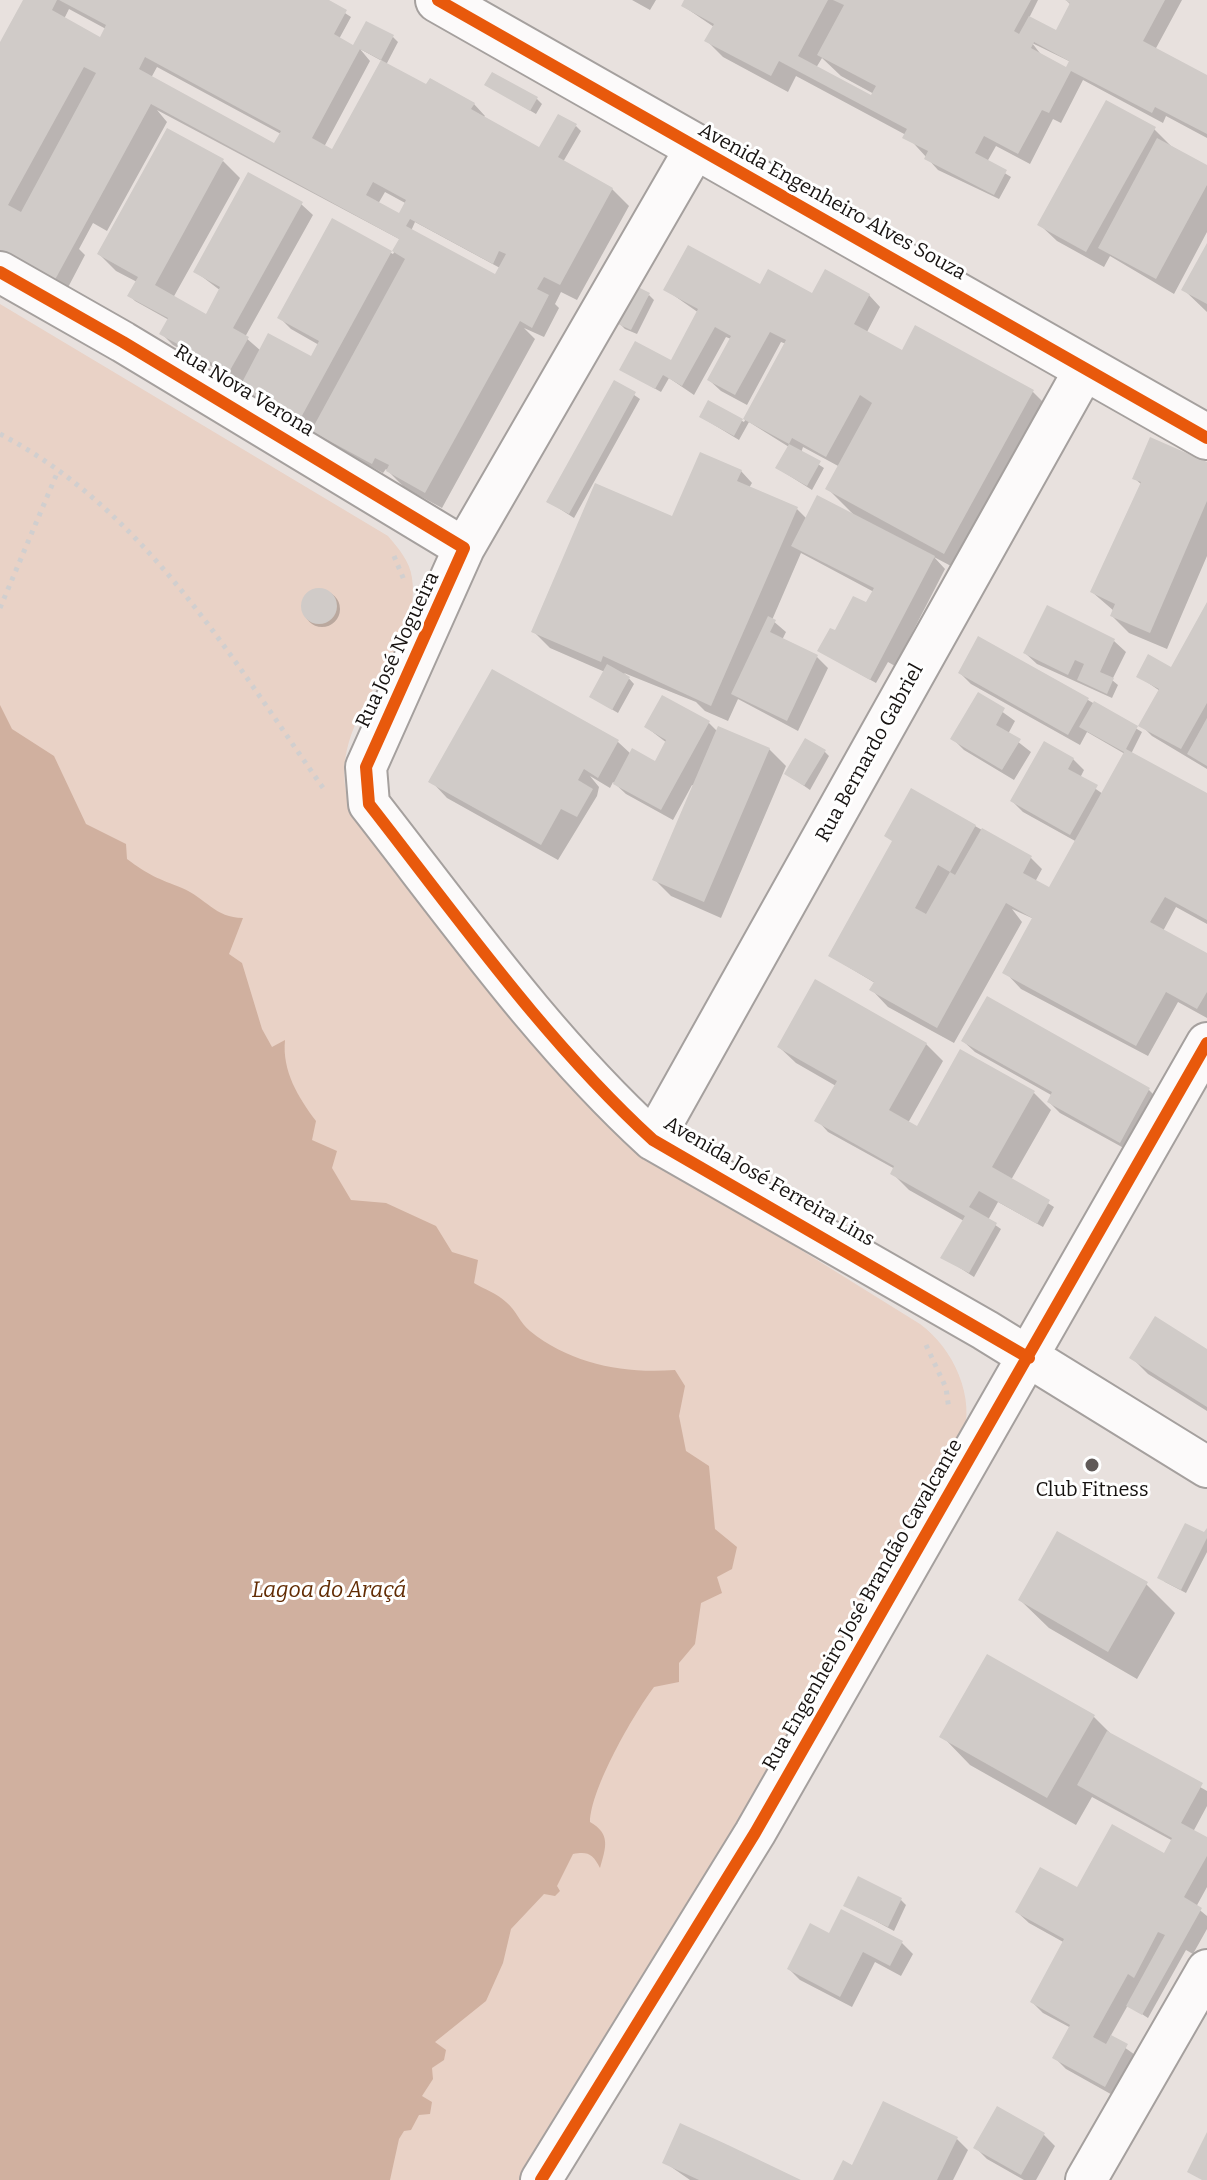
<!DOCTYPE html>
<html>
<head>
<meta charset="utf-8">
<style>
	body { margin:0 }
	canvas { display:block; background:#e8e1de }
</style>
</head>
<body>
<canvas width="1207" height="2180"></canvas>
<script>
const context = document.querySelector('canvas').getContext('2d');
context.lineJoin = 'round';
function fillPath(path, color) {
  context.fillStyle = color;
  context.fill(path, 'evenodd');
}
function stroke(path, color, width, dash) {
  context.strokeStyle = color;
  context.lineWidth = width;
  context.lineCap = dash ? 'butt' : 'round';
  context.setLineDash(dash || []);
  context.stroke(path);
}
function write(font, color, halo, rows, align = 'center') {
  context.font = font + ' Bitter,serif';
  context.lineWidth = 6;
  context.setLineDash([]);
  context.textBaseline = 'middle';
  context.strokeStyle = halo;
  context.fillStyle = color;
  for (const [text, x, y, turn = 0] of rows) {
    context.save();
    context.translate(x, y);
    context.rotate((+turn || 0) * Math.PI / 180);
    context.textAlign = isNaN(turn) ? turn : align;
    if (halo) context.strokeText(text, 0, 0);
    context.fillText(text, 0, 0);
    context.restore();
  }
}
fillPath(new Path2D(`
	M0,304l388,232c10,12 22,25 24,42 13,81 -110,152 -52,248l183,219 110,113 267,166c33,24 57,74 42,115l-435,741h-527z`), '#e9d2c6');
fillPath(new Path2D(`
	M0,705l12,24 42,27 32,68 40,20 1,15c21,16 32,20 55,29 24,10 33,30 61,30l-14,36 13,9 20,66 10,18 13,-7c-3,31 13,57 31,81l-4,19 25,11 -5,17 19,32 35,3 50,23 16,26 26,8 -4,23c10,6 24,11 32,19 10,8 14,21 24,29 41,33 93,43 145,39l10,16 -6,30 7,35 23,15 6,63 22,18 -5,22 -15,8 5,16 -21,10 -6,41 -16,19v19l-25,5c-21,28 -63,101 -64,135 21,12 16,25 10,46 -7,-14 -12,-17 -27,-14l-16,32 3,5 -5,5 -11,-2 -33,35 -8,34 -17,38 -51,41 11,8 -2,10 -12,8 1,11 -11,17 10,6 -2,12 -11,1 -8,15 -7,1 -5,8 -9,41h-390z`), '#d0b09f');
fillPath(new Path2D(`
	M25,0h300l26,17 -12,22 15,8 39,-10 5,5 -12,23 41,22 47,17 11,12 -2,2 57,31 36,-23 5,5 -18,31 49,27 17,17 -52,94 -16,-8 -6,12 4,4 -15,29 -20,-9 11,11 -93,169 -37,-20 -19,-19 -3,4 -58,-31 -13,-13 -2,3 -59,-31 -8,-17 -70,-39 -11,-11 7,-14 -34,-19 -5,-5 7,-14 -21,-11 -17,-17 124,-93 17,17 -67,120 34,18 14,-25 -25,-19 105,-68 12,11 -68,122 16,14 50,8 8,-14 -28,-16 -11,-11 52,-97 61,33 8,-14 -244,-130 10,12 -60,109 -14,-8 -14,26 6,6 -22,42 -63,-35v-216zM69,9l37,20 -5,11 -37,-21zM360,49l22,12 -50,91 -8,-5 46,-86zM157,67l124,67 -6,11 -124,-67zM385,192l22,12 -7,12 -22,-12zM415,222l85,46 -5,8 -84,-45z
	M632,0h24l-6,10z
	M687,0h351l-9,18 28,14 14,-27 -5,-5h116l-27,50 52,28v60l-41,-22 -3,7 -80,-43 -22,43 -8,-4 -23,45 -34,-18 -9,16 24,15 -12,22 -61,-29 -32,-35 -110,-59 -8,16 -65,-35 -16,-16 7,-14 -31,-21zM1032,43l39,19 -4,8 -24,-13zM822,58l19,18 33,18 -2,4 -56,-30z
	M486,85l51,14 5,5 -6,10z
	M1154,129l17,17 36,21v65l-33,62 -64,-38 -6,11 -47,-26 -17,-16z
	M1207,248v64l-24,-23z
	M760,287l53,9 56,-1 11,12 -13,25 35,21 130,38 22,22 -88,161 -32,-17 11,12 -50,97 -7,-4 -12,21 -57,-32 25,-13 30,-46 -73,-39 -29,67 14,12 -4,8 35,17 11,11 -30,63 -60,-32 -10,22 -23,-10 -9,-9 -72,-29 10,11 -16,29 -27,-16 14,-25 -55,-24 -16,-16 139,-113 68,-48 11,12 -3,5 47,20 11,11 48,-3 -27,-27 12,-22 -37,-20 -2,6 23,15 -12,22 -35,-22 12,-21 -40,-25 -10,18 -38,-23 8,-14 35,19 42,-78 -5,-2 -34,63 -26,-14 -12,-11 22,-41 -5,-2 -32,58 -25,-17 -8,14 -39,-22 50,-7 27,-50 -33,-23z
	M649,295l5,5 -17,34 -12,-5 -5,-5z
	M615,382l25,17 -66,119 -25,-16z
	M1207,464v92l-40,93 -38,-16 -17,-17 2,-5 -22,-19 50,-107 -8,-7z
	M304 609a18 18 0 1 1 36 0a18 18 0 1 1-36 0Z
	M1207,606v163l-55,-33 -11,-11 19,-34 -22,-15 34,-6z
	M1048,608l66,33 12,11 -14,28 6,5 -6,13 -75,-34 -12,-11z
	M493,672l125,70 13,12 25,10 11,-21 -21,-16 63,-4 9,9 51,17 17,17 -65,152 -50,-22 -16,-16 40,-94 -3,-1 -19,35 -47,-26 -13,-12 -3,6 -20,-12 9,11 -2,9 -39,64 -111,-62 -16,-17z
	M960,673l128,27 54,32 -11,22 76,41v129l-31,-17 -13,24 44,24v63l-29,-16 -30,54 -127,-67 -16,-17 29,-53 -22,-10 10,13 -68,121 -66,-36 -16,-17 3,-7 -45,-27 145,-130 56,32 11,11 -7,13 15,8 27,-48 -54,-30 -11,-11 61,-42 11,11 -4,8 23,16 22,-40 -38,-22 -7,13 -109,-61z
	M979,695l36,26 -7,13 23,18 -17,28 -50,-30 -11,-11z
	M824,751l5,5 -19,34 -23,-16z
	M987,998l162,92 11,11 -29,51 -71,-39 -11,-11 4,-6 -78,-44 -12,-11z
	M926,1044l17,17 -35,62 7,4 119,-34 17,17 -40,70 43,27 -11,20 -45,-25 -10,18 13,9 -27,48 -31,-20 21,-36 -55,-31 -17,-17 3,-4 -67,-37 -11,-12 19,-34 -40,-23 -17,-16z
	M1207,1351v60l-59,-37 -17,-17z
	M1207,1532v20l-21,41 -21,-11 -5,-5z
	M1146,1584l29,29 -38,66 -88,-51 -29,-28z
	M1094,1717l20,20 93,54v15l-14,26 14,7v48l-11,20 11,9v13l-14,25 -7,-4 -38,68 -20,-13 -18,32 28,20 -22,40 -50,-28 -11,-11 16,-30 -28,-15 -11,-11 33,-59 -36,-20 -12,-11 147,-56 9,-15 -81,-44 -16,28 -106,-60 -28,-29z
	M901,1900l5,5 -12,26 -48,-26z
	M829,1936l73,7 11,11 -12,22 -26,-14 -23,45 -52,-27 -11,-11z
	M997,2109l47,26 11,11 -19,34h-12l-37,-21 -11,-11z
	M956,2138l12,12 -15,30h-118l18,-12z
	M664,2162l132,18h-106z`), '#0003');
fillPath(new Path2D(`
	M23,0h34l-5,10 48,27 6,-12 -47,-25h270l18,10 -13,24 19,11 13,-24 28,14 -13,25 45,24 4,-6 45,25 -4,6 68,38 19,-33 19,10 -19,33 55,31 -53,97 -16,-8 -7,12 12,6 -17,33 -12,-7 -95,172 -39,-22 3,-6 -14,-7 -3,6 -61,-33 94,-172 -13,-8 -94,172 -60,-33 30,-57 43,23 8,-15 -42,-23 55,-100 60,33 7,-12 -248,-135 -100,183 -51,-28v-217zM360,49l21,11 -49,89 -20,-11zM145,57l136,74 -7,12 -135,-74zM84,67l12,6 -75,139 -13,-7zM373,182l33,18 -7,13 -33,-18zM410,219l83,45 6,-13 7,3 -11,20 -89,-48z
	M684,0h144l-30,56 73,39 5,-9 -59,-31 27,-50 -11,-5h198l-17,31 5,3 10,-18 27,14 14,-27 -5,-3h100l-22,41 64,34v59l-52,-27 -3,6 -81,-42 -22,42 -7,-3 -24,44 -34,-18 -9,17 32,17 -13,25 -70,-36 4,-8 -26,-13 5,-9 -128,-68 -8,15 -67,-35 10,-17 -33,-18zM1034,42l35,19 -3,6 -35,-19z
	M492,72l46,25 -8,14 -46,-26z
	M1106,100l50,27 -70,125 -49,-27z
	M167,128l57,31 -69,126 51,29 14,-27 -27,-15 55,-100 55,30 -70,126 16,9 -20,35 -70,-38 9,-16 -41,-22 11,-19 -41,-23z
	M1157,138l50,27v20l-51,94 -58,-31z
	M1207,243v61l-26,-14z
	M688,245l72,39 8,-15 44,24 13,-24 45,25 -16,30 48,26 13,-25 119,65 -90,164 -119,-65 47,-86 -12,-8 -34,62 -34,-19 -3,6 32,17 -14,25 -32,-18 14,-24 -46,-25 -9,17 -35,-19 9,-17 35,19 43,-79 -16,-8 -35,63 -28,-15 24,-44 -16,-9 -33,59 -19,-11 -8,14 -36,-19 16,-29 36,19 27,-51 -35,-19z
	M636,286l14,7 -19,37 -13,-6z
	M614,380l22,12 -67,122 -23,-12z
	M1150,437l57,25v39l-57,132 -40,-17 5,-12 -25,-12 51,-110 -9,-3z
	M700,452l42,18 -5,11 61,26 -87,199 -108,-50 -2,6 -70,-30 64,-149 77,33z
	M817,495l118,61 -65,124 -53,-29 13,-23 5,2 18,-34 13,6 8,-14 -83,-42z
	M301 606a18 18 0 1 1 36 0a18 18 0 1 1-36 0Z
	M1207,602v101l-26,46 -43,-23 21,-37 -23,-12 12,-23 23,13z
	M1047,605l68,34 -15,33 14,6 -7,16 -30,-14 7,-16 -9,-4 -7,15 -45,-22z
	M768,616l8,4 -6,12 48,23 -31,66 -56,-27z
	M978,636l111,62 -21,37 -110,-62z
	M607,664l23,13 -18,33 -23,-13z
	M492,669l127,71 -21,38 -14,-9 -6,11 15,9 -16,28 -16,-8 -20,36 -113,-63z
	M978,692l27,16 -9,17 25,14 -19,31 -52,-31z
	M662,695l48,26 -49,89 -48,-26 19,-36 23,13 11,-21 -22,-13z
	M1094,701l44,25 -12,23 81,44v127l-42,-23 -15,25 57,31v39l-10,17 -31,-17 -30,54 -134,-73 30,-55 -26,-15 -69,125 -68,-38 5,-8 -46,-26 64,-115 -8,-5 27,-48 65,37 -26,47 5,3 27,-47 50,28 -9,17 26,14 75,-135 -45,-25zM938,865l12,7 -24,42 -11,-6z
	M1207,718v48l-20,-12z
	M718,726l52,22 -66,154 -52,-22z
	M805,738l21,12 -22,36 -20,-12z
	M1044,741l30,17 -6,11 30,16 -28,50 -60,-34z
	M815,979l112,64 -38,67 28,16 43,-77 75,42 -43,76 58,33 -13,24 -58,-33 -10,16 28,16 -28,50 -29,-15 25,-42 -75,-42 4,-8 -80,-45 23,-40 -60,-34z
	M987,996l163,92 -30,55 -73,-41 5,-10 -91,-51z
	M1155,1316l52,33v58l-78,-49z
	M1185,1523l19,9 3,-4v10l-26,52 -24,-12z
	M1057,1531l91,51 -40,70 -90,-52z
	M987,1654l108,61 -48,83 -108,-61z
	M1107,1731l96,52 -22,40 26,14v19l-23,41 18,11 -60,107 -16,-9 39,-71 -7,-3 -24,46 -6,-4 -35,63 13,7 5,-9 17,9 -23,43 -53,-29 18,-33 -40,-23 34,-63 -49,-27 25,-45 37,20 35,-63 52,29 8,-15 -95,-53z
	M858,1876l44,22 -14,29 -45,-21z
	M841,1909l62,32 -13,25 -27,-14 -23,45 -53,-28 23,-46 19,10z
	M883,2101l75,36 -21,43h-104l10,-20 9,5z
	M997,2106l48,27 -24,42 -48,-27z
	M680,2123l48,22 73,35h-102l-37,-17z
	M1207,2132v48h-5l-15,-8z`), '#d0cbc8');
const minor = new Path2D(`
	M695,149l-231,399 -98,219 3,37c90,115 176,237 284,336l332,190 222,137
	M0,272l123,70 341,206
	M653,1140l433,-773
	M541,2180l214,-347 452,-790
	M1086,2180l121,-210`);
const secondary = new Path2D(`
	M438,0l769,437`);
stroke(minor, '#a5a09e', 44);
stroke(secondary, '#a5a09e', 48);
stroke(new Path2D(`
	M0,434c147,77 233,227 326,358
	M394,556l10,24
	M0,608l58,-137
	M926,1345l20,43 3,22`), '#d1cfcf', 5, [4, 6]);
stroke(minor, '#fcfafa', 40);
stroke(secondary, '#fcfafa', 44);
stroke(new Path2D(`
	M438,0l769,438
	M0,272l123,70 341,206 -98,219 3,37c90,115 176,237 284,336l376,218
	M541,2180l214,-347 452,-790`), '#e8590c', 12);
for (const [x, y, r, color] of [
	[1092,1465,8,"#605a58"]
]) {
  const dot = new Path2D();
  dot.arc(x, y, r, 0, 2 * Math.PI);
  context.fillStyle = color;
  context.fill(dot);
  stroke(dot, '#fff', 3);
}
write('20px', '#161210', '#fff', [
	["Avenida Engenheiro Alves Souza",832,202,29],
	["Rua Nova Verona",244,391,31],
	["Rua José Nogueira",398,650,-65],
	["Rua Bernardo Gabriel",870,753,-61],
	["Avenida José Ferreira Lins",769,1182,30],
	["Rua Engenheiro José Brandão Cavalcante",863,1605,-60]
]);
write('20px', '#161210', '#fff', [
	["Club Fitness",1092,1490]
]);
write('italic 22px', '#622c04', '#fff', [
	["Lagoa do Araçá",329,1591]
]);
</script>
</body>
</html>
